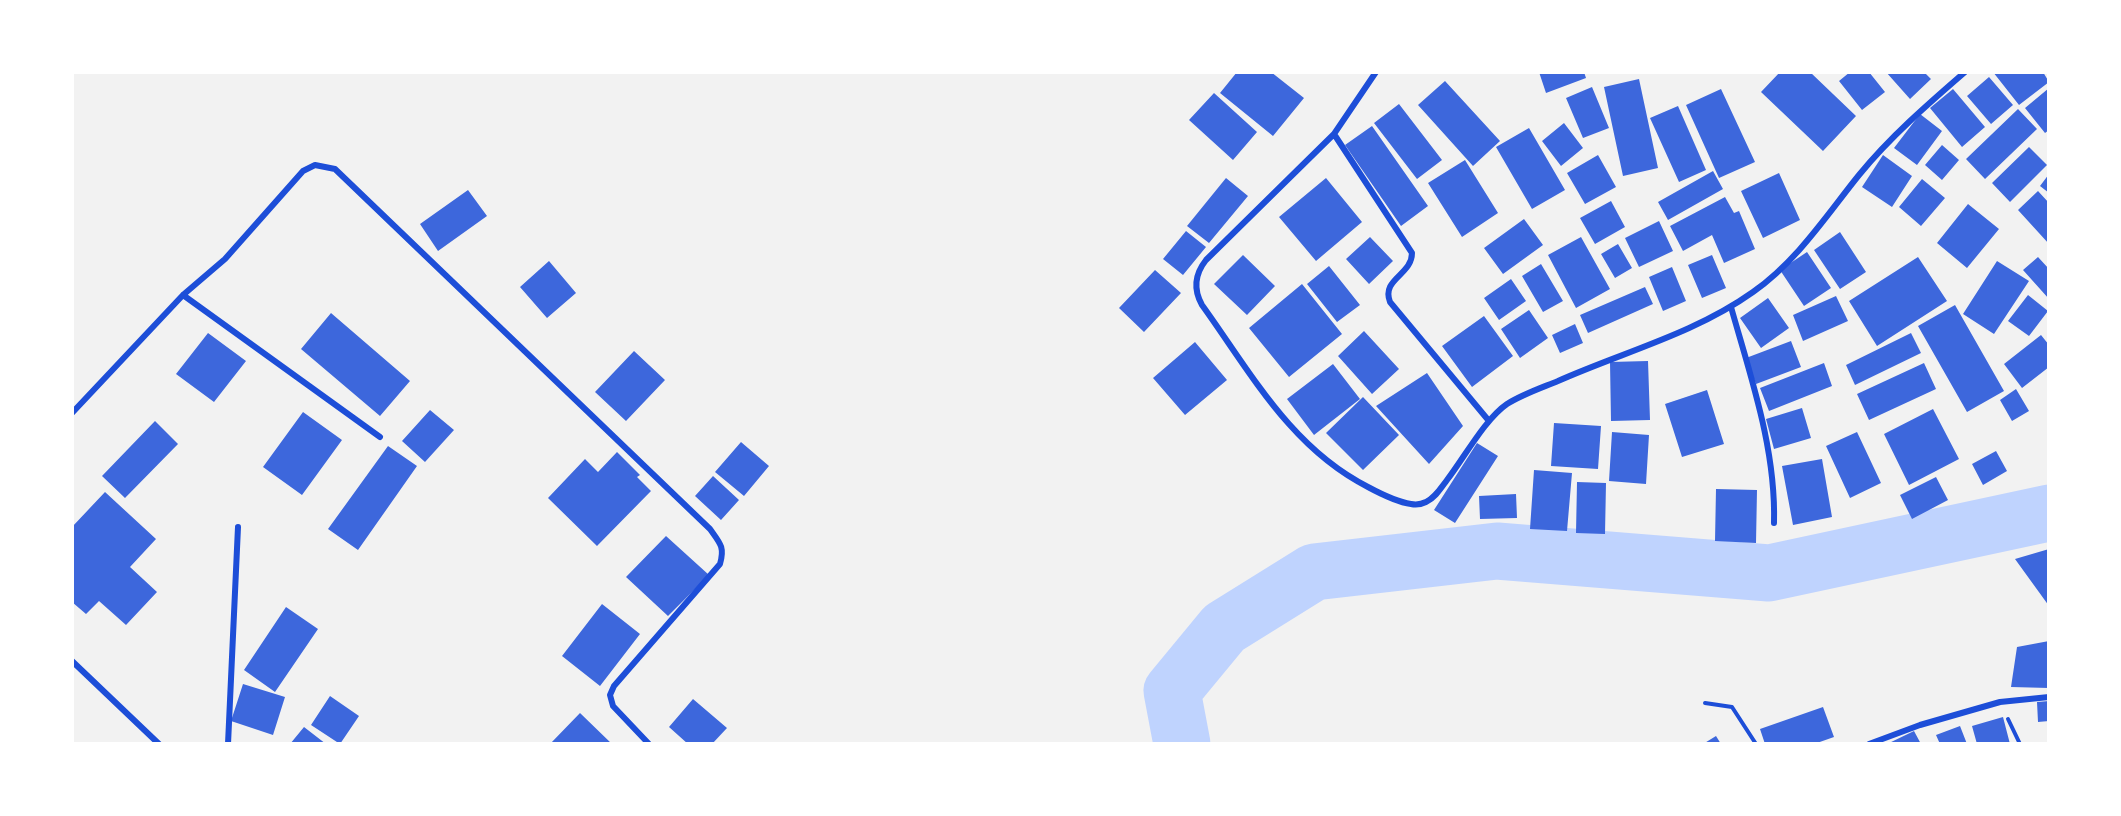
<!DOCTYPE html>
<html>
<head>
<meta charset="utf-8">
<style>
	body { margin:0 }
	#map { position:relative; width:2121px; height:816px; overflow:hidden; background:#f2f2f2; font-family:Montserrat,sans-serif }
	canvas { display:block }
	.frame { position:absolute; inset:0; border:74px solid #fff; pointer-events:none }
</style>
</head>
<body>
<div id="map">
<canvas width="2121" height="816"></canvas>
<div class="frame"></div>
</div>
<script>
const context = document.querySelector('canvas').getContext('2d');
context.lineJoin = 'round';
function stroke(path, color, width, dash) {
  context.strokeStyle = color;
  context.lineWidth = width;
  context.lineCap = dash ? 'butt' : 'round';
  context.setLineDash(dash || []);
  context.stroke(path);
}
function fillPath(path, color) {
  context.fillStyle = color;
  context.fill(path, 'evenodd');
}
stroke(new Path2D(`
	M1182,744l-10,-53 52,-63 90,-56 183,-21 272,22 280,-60`), '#bfd3fe', 57);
fillPath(new Path2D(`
	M1237,72h34l33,26 -31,38 -53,-43z
	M1539,72h45l2,6 -40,15z
	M1780,72h30l46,44 -33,35 -62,-59z
	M1850,72h19l16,20 -23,18 -23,-29z
	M1886,72h38l7,7 -21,20z
	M1993,72h50l6,10 -30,23z
	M1989,77l24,28 -22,19 -24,-28z
	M1639,79l19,89 -35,8 -19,-89z
	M1445,81l55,60 -27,25 -55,-61z
	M1592,87l17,41 -26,10 -17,-40z
	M2049,88v42l-4,3 -20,-25z
	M1721,89l34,73 -36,16 -33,-73z
	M1953,89l32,38 -23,20 -32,-39z
	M1214,93l43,39 -24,28 -44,-40z
	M1399,104l43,56 -25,19 -43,-56z
	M1678,106l28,64 -27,12 -29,-64z
	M2018,109l19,20 -52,50 -19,-20z
	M1920,114l22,17 -25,34 -23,-17z
	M1564,123l19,25 -22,18 -19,-25z
	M1372,126l56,80 -27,20 -56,-81z
	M1529,128l36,62 -33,19 -36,-62z
	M1942,145l17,15 -17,20 -17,-15z
	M2029,147l18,18 -37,37 -18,-19z
	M1598,155l18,32 -31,17 -18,-31z
	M1883,155l29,21 -20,31 -30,-20z
	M1465,160l33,53 -36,24 -34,-54z
	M1713,171l10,18 -55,31 -10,-18z
	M1779,173l21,47 -37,18 -22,-47z
	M2049,174v19l-9,-7z
	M1226,178l22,18 -39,47 -22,-17z
	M1326,178l36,44 -46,39 -37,-44z
	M1922,179l23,19 -24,28 -22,-19z
	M468,190l19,26 -49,35 -18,-27z
	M2038,191l11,12v41l-31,-34z
	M1725,197l9,16 5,-2 16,38 -31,14 -12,-28 -29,16 -13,-25z
	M1611,201l14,26 -30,17 -15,-26z
	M1968,204l31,25 -32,39 -30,-25z
	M1524,219l19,26 -40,29 -19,-26z
	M1659,221l14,30 -34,16 -14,-29z
	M1186,231l20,16 -23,28 -20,-16z
	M1840,232l26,40 -26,17 -26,-39z
	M1370,237l23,24 -24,23 -23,-25z
	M1581,237l29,52 -34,19 -28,-53z
	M1618,244l14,24 -17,10 -14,-24z
	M1807,252l24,36 -27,18 -24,-36z
	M1243,255l32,31 -28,29 -33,-31z
	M1712,255l14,33 -24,10 -14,-33z
	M1918,257l29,44 -70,45 -28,-45z
	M2038,257l11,12v30l-26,-29z
	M549,261l27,32 -29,25 -27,-31z
	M1997,261l32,20 -35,53 -31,-20z
	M1541,264l22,37 -20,11 -21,-36z
	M1329,266l31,39 -23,17 -30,-38z
	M1672,267l14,34 -23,10 -14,-34z
	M1155,270l26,23 -37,39 -25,-24z
	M1511,279l15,22 -27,19 -15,-22z
	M1302,284l40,50 -53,43 -40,-49z
	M1645,287l8,17 -65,29 -8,-18z
	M2028,295l20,16 -19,25 -21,-15z
	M1836,296l12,25 -45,20 -10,-26z
	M1768,298l21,30 -28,20 -21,-30z
	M1955,305l49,86 -37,21 -49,-86z
	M1529,310l19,28 -28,20 -19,-29z
	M331,313l79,68 -30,35 -79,-67z
	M1484,316l29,40 -41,31 -30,-41z
	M1575,324l8,19 -23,10 -8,-18z
	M1364,331l35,38 -27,25 -34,-38z
	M208,333l38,28 -32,41 -38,-28z
	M1911,333l10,20 -66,32 -9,-20z
	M2041,335l8,10v22l-27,21 -18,-24z
	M1791,341l10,26 -45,17 -10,-26z
	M1195,342l32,38 -42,35 -32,-37z
	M634,351l31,29 -39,41 -31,-29z
	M1648,361l2,59 -39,1 -1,-59z
	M1824,363l8,23 -63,25 -9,-23z
	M1924,363l12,26 -67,31 -12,-26z
	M1333,364l27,35 -46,36 -27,-36z
	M1427,373l36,53 -34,38 -53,-58z
	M2016,389l13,22 -17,10 -12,-21z
	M1707,390l17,54 -42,13 -17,-53z
	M1363,397l36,38 -36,35 -37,-37z
	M1802,408l9,30 -37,11 -8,-30z
	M1933,409l26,50 -50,26 -25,-51z
	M430,410l24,20 -29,32 -23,-21z
	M303,412l39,28 -40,55 -39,-28z
	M155,421l23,23 -53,54 -23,-22z
	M1554,423l47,3 -3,43 -47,-3z
	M1612,432l37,3 -3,49 -37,-3z
	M1857,432l24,51 -31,15 -24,-52z
	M741,442l28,24 -25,30 -29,-24z
	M1477,443l21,13 -43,67 -21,-13z
	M388,446l29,20 -59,84 -30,-21z
	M1996,451l11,20 -24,14 -11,-21z
	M617,452l23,23 -3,2 14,14 -54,55 -49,-48 37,-39 13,13z
	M1822,459l10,58 -39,8 -11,-59z
	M1534,470l38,3 -5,58 -37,-2z
	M713,476l26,24 -18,20 -26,-24z
	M1936,477l12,23 -36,19 -12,-24z
	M1577,482l29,1 -1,51 -29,-1z
	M1716,489l41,1 -1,53 -41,-2z
	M105,492l51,47 -26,28 27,25 -31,33 -27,-24 -13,13 -14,-12v-75z
	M1516,494l1,24 -37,1 -1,-23z
	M666,536l43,39 -41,41 -42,-39z
	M2049,549v57l-34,-47z
	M602,604l38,30 -40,52 -38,-30z
	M286,607l32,22 -43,63 -31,-22z
	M2049,641v47l-38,-1 6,-40z
	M243,684l42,13 -12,38 -42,-14z
	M330,696l29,20 -19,28 -29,-19z
	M693,699l34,29 -15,16h-24l-19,-17z
	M2049,701v20l-11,1 -1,-20z
	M1823,707l11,30 -20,7h-49l-5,-15z
	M580,713l32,31h-62z
	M2003,717l7,27h-33l-5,-18z
	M1960,726l7,18h-27l-4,-9z
	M304,727l22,17h-36z
	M1914,731l7,13h-34z
	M1716,736l5,8h-18z`), '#3d67dc');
stroke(new Path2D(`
	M1705,703l27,4 24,37
	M2008,719l12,25`), '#1d4ed8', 4);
stroke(new Path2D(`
	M1376,72l-42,62 -128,126c-11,14 -13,29 -4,45 49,68 89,143 166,182 13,7 29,15 43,17 5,1 11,0 15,-2 9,-4 15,-14 21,-22 17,-22 38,-61 60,-76 16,-10 34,-16 51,-23 65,-29 136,-47 195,-89 44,-31 73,-76 106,-117 31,-38 69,-71 106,-103
	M1334,134l78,119c0,22 -31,26 -22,49l99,119
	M183,295l197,142
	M1731,307c20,71 45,142 43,216
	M72,413l111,-118 42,-36 78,-88 12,-6 20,4 375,360c10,14 15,18 10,35l-106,122 -4,9 3,11 36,38
	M72,661l87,83
	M228,744l10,-217
	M1869,744l51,-19 80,-23 49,-5`), '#1d4ed8', 6);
</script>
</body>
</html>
